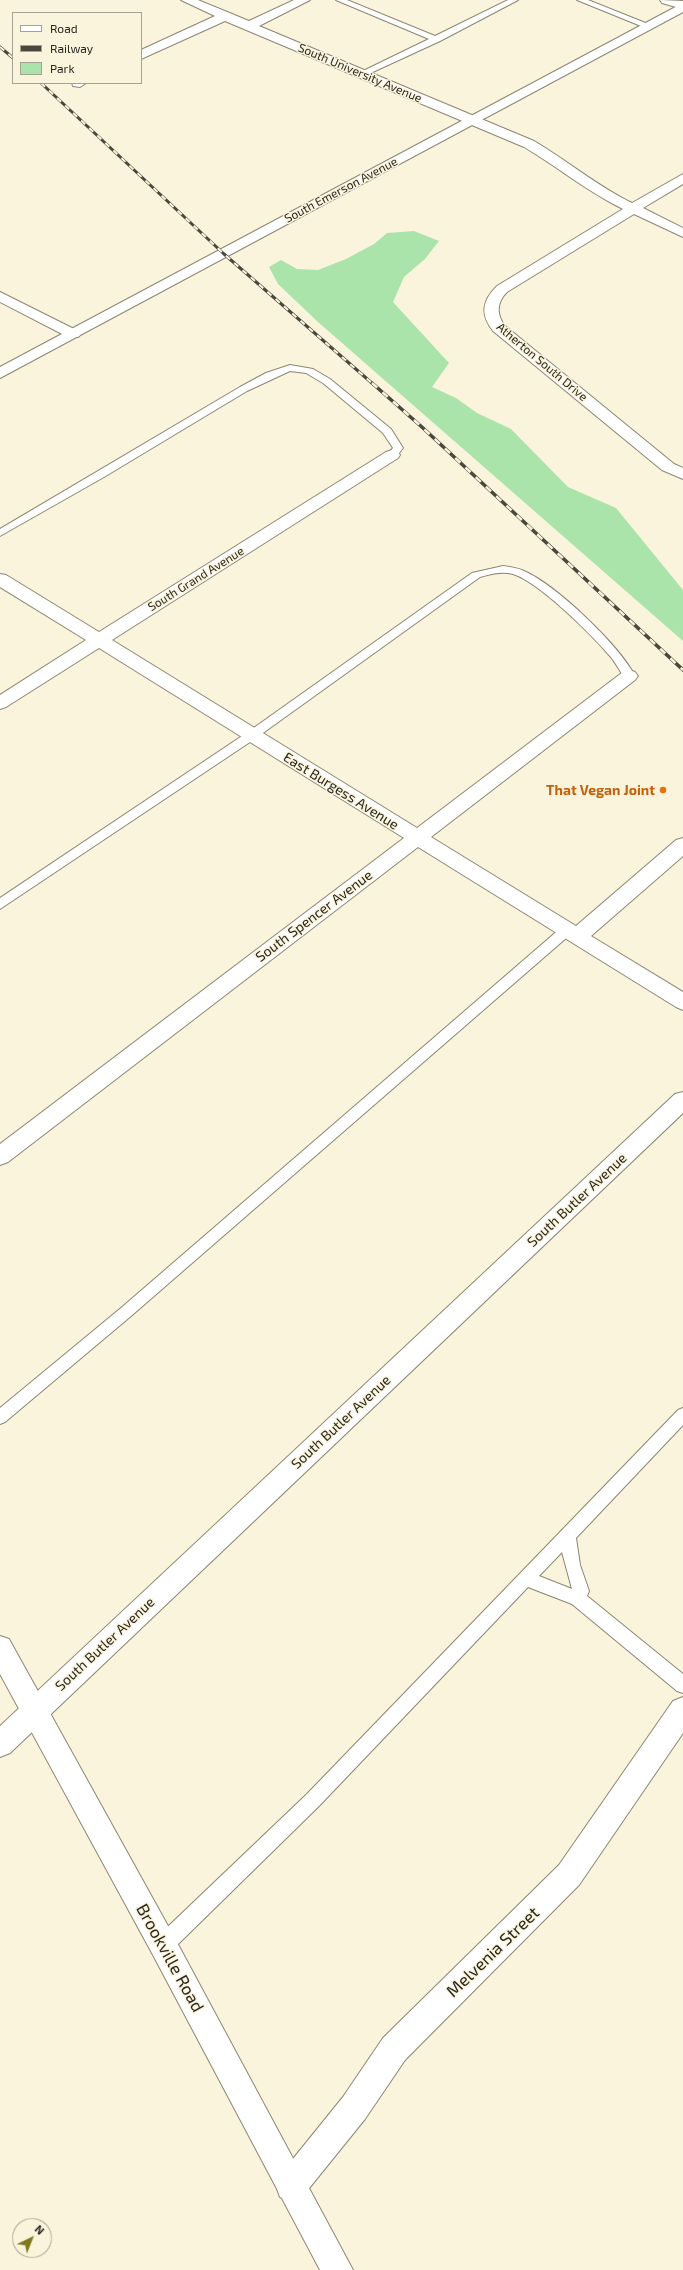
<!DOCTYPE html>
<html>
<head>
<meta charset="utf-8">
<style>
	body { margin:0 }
	#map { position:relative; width:683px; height:2270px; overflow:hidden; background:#faf4dd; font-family:"Exo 2",sans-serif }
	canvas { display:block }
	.legend { position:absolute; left:12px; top:12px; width:130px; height:72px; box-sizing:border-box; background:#faf4dd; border:1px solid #a6a291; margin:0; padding:5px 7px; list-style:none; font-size:12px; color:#29261e }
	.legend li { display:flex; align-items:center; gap:8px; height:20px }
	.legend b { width:20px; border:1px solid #a6a291 }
	.north { position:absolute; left:12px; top:2218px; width:40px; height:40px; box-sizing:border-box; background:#faf4dd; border:1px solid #a6a291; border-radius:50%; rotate:43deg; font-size:11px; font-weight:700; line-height:16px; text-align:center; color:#29261e }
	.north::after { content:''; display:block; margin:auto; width:14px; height:18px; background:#80791e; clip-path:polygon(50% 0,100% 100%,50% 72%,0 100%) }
</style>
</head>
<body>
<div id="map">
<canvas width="683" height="2270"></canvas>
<ul class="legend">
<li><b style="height:5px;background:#fff"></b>Road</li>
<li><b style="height:5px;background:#4a473c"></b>Railway</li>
<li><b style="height:11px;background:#aae4ab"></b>Park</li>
</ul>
<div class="north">N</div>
</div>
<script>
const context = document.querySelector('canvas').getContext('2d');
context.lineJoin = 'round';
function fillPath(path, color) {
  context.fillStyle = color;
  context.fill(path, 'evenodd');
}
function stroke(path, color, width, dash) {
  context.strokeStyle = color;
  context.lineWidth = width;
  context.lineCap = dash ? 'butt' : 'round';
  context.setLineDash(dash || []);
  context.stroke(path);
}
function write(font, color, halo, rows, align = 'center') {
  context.font = font + ' "Exo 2",sans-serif';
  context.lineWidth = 3;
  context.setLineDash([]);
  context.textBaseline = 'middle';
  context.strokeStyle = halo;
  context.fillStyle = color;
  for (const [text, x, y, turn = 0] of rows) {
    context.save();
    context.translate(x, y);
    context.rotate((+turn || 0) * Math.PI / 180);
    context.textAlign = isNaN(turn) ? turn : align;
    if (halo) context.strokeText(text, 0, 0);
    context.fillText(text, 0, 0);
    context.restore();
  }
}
fillPath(new Path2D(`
	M414,231l25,10 -14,18 -21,18 -11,25 56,61 -17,24 24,11 21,15 34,16 57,58 48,21 67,82v51l-365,-319 -40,-38 -9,-17 12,-7 16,9 21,1 28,-11 28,-15 13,-11z`), '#aae4ab');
const service = new Path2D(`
	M336,0h11l88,36 73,-36h10l-78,41 -76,35h-3v-4l68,-33z
	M577,0h11l65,26 -7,2z
	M290,365l23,4 17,10 61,50 12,19 -7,9h-8l-1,-2 6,-7 -10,-15 -60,-50 -17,-10 -16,-2 -43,20 -143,86 -104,59v-7l240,-142 26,-14z
	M503,566c7,1 15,2 21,5 32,14 95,74 111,105l-2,3h-8c-5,-8 -9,-16 -15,-23 -19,-22 -71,-74 -97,-82 -11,-3 -22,0 -33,3l-224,161 -256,171v-11l248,-166 224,-159z
	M567,925l5,2 1,3 -1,3 -441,383 -126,106 -5,2v-16l121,-100 441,-381z
	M683,1408v17l-107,113 4,27 9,26 -2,5 96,78v19l-6,-2 -105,-87 -44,-17 -209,219 -149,146 -7,2 -7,-2 -2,-7 2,-7 151,-144 371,-384zM562,1552l10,37 -33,-13z`);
const minor = new Path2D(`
	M181,0h17l51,21 45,-21h16l-51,26 275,115c34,20 63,45 98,62l51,-29v10l-40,24 40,20v9l-49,-23 -127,78c-10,10 -11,21 -3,33l170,139 9,4v11l-21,-9 -169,-139c-13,-17 -11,-30 4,-45l126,-77c-35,-17 -65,-42 -99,-62l-299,-126 -84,38v-9l74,-34z
	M660,0l23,1v8l-21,-6z
	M72,83h14l-6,4 -7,-1z
	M0,292l78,39 3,3 -3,3h-10l-68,-35z
	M392,450l6,2 2,3 -2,3 -286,182 305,188 206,-156 6,-2 6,2 3,4 -3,4 -204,157 145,89 100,-86 7,-2v18l-92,80 92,56v18l-7,-3 -258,-160 -410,315 -8,3v-21l404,-306 -305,-190 -93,59 -6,2v-14l86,-55 -86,-53v-13l6,1 93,57 287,-180z
	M683,1092v21l-673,640 -10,4v-31l675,-632z
	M683,1697v36l-104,152 -174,175 -40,59 -63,78 -11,4 -11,-4 -4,-11 4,-11 63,-78 40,-59 176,-173 114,-164z`);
const tertiary = new Path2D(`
	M0,1636l9,3 164,296 180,335h-33l-167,-315 -153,-281z`);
const primary = new Path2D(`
	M683,3v9l-683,366v-11z`);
stroke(service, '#8c8672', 2);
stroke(minor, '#8c8672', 2);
stroke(tertiary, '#8c8672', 2);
stroke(primary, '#8c8672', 2);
fillPath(service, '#fff');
fillPath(minor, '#fff');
fillPath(tertiary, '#fff');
fillPath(primary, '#fff');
const railFar1 = new Path2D(`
	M0,47l13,11
	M41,83l183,171 149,130`);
const rail = new Path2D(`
	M372,383l51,45 260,242`);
stroke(railFar1, '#4a473c', 3);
stroke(rail, '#4a473c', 3.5);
stroke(railFar1, '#faf4dd', 2, [5.5]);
stroke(rail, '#faf4dd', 2.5, [7]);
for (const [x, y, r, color] of [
	[663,790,4,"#e8710a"]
]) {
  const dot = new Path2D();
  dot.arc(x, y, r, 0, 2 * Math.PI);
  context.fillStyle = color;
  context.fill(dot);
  stroke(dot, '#faf4dd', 1.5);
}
write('12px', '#29261e', '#faf4dd', [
	["South University Avenue",360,73,23],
	["South Emerson Avenue",341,190,-28],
	["Atherton South Drive",542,362,40],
	["South Grand Avenue",196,579,-32]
]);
write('bold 14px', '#c56008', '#faf4dd', [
	["That Vegan Joint",655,790]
], 'right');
write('14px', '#29261e', '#faf4dd', [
	["East Burgess Avenue",341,791,32],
	["South Spencer Avenue",314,916,-37],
	["South Butler Avenue",577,1200,-43],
	["South Butler Avenue",341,1422,-43],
	["South Butler Avenue",105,1644,-43]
]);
write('17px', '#29261e', '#faf4dd', [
	["Melvenia Street",493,1952,-44],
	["Brookville Road",170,1958,61]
]);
</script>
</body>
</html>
